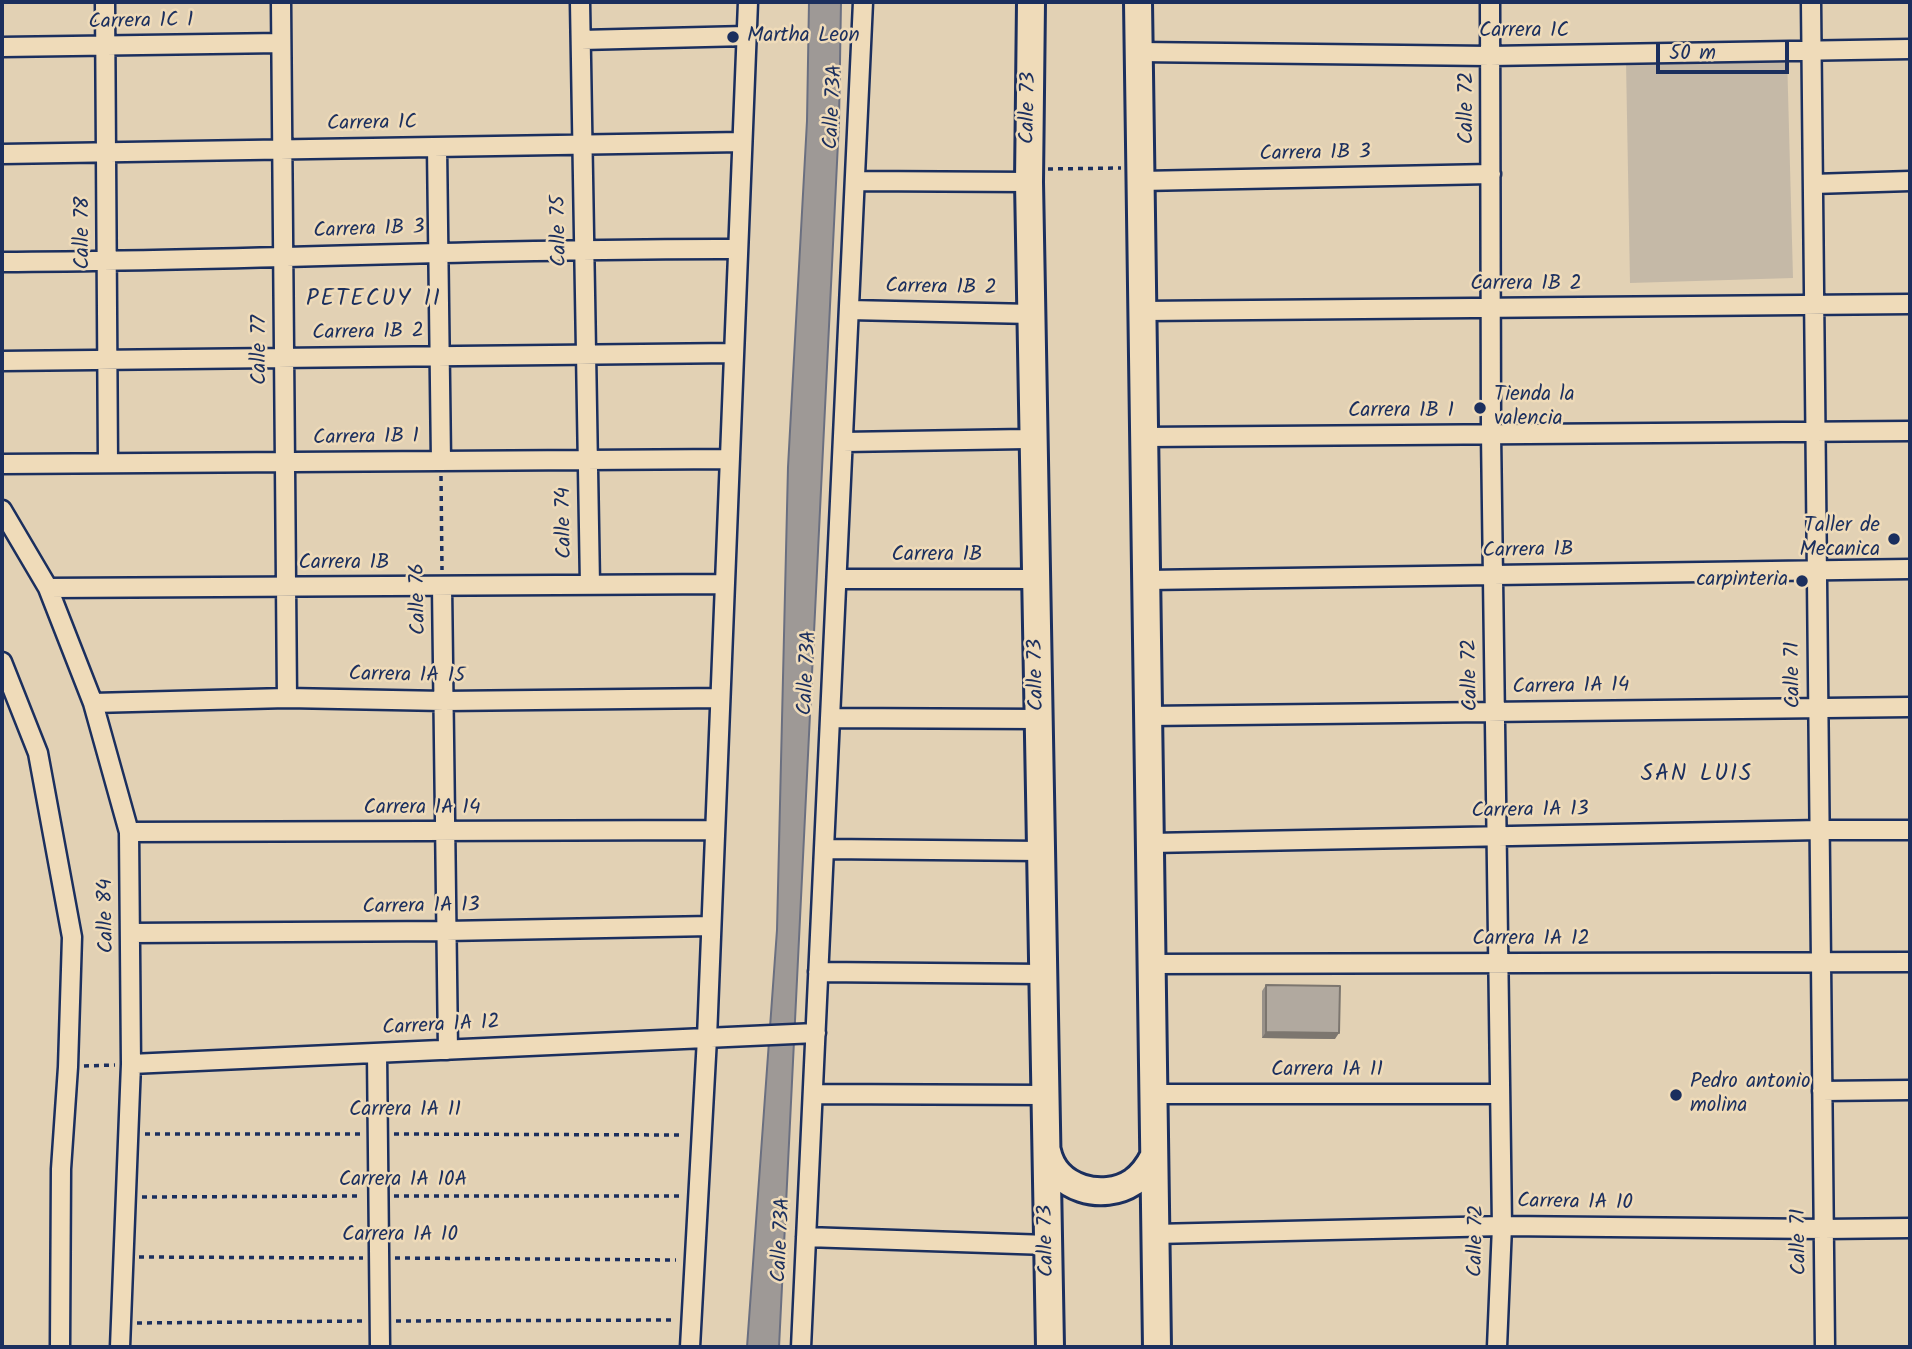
<!DOCTYPE html>
<html>
<head>
<meta charset="utf-8">
<style>
	body { margin:0 }
	#map { position:relative; width:1912px; height:1349px; overflow:hidden; background:#e2d1b4; font-family:Kalam,sans-serif }
	canvas { display:block }
	.frame { position:absolute; inset:0; border:4px solid #1b2f5e; pointer-events:none }
	.scale { position:absolute; left:1656px; top:42px; width:133px; height:32px; box-sizing:border-box; border:4px solid #1b2f5e; border-top:0; padding-left:9px; font-size:21px; line-height:24px; white-space:nowrap; color:#1b2f5e; -webkit-text-stroke:5px #efdbb9; paint-order:stroke }
</style>
</head>
<body>
<div id="map">
<canvas width="1912" height="1349"></canvas>
<div class="frame"></div>
<div class="scale">50 m</div>
</div>
<script>
const context = document.querySelector('canvas').getContext('2d');
context.lineJoin = 'round';
function fillPath(path, color) {
  context.fillStyle = color;
  context.fill(path, 'evenodd');
}
function stroke(path, color, width, dash) {
  context.strokeStyle = color;
  context.lineWidth = width;
  context.lineCap = dash ? 'butt' : 'round';
  context.setLineDash(dash || []);
  context.stroke(path);
}
function write(font, color, halo, rows, align = 'center') {
  context.font = font + ' Kalam,sans-serif';
  context.lineWidth = 5;
  context.setLineDash([]);
  context.textBaseline = 'middle';
  context.strokeStyle = halo;
  context.fillStyle = color;
  for (const [text, x, y, turn = 0] of rows) {
    context.save();
    context.translate(x, y);
    context.rotate((+turn || 0) * Math.PI / 180);
    context.textAlign = isNaN(turn) ? turn : align;
    if (halo) context.strokeText(text, 0, 0);
    context.fillText(text, 0, 0);
    context.restore();
  }
}
fillPath(new Path2D(`
	M1787,55l6,223 -163,5 -4,-222z`), '#c5b9a7');
const water = new Path2D(`
	M809,2h32l-2,120 -60,1225h-32l30,-417 11,-463 19,-346z`);
fillPath(water, '#9e9996');
stroke(water, '#6a6f80', 2);
const minor = new Path2D(`
	M105,2l3,461
	M281,2l6,696
	M580,2l10,583
	M1490,2l1,432 11,792 -5,121
	M1811,2l14,1345
	M581,40l165,-4
	M2,47l279,-4
	M1139,52l351,4 420,-7
	M437,147l4,314
	M2,154l740,-12
	M855,181l174,1
	M1141,181l350,-7
	M1813,184l97,-3
	M2,262c245,-1 490,-14 736,-13
	M849,310l183,4
	M1143,311l767,-7
	M2,361l732,-8
	M1145,437l765,-6
	M843,442l183,-3 8,-2
	M2,464l728,-5
	M2,510l46,78 45,115 36,129 2,232 -11,283
	M837,579h199
	M1147,580l763,-11
	M442,586l6,464
	M48,588l677,-4
	M2,662l36,91 34,184 -4,130 -7,102 -1,178
	M93,703l194,-5 157,3 276,-3
	M1148,716l762,-9
	M830,718l209,1
	M129,832l586,-2
	M1151,843l669,-13h90
	M824,849l217,2
	M131,933l315,-2 265,-5
	M1152,964l758,-2
	M818,972l225,2
	M377,1053l3,294
	M131,1064l685,-31
	M1822,1091l88,-1
	M813,1094l233,1
	M1154,1094h346
	M1155,1234l347,-8 322,3 86,-1
	M806,1237l242,8
	M690,1347l17,-309 41,-1036
	M801,1347l62,-1345`);
const secondary = new Path2D(`
	M1031,2l-2,180 21,1165
	M1138,2l19,1345
	M1047,1151c8,38 56,51 86,31 10,-7 16,-16 21,-26`);
stroke(minor, '#1b2f5e', 23);
stroke(secondary, '#1b2f5e', 32);
stroke(new Path2D(`
	M1048,169l73,-1
	M441,476l1,94
	M84,1066l31,-1
	M145,1134h216
	M394,1134l288,1
	M394,1196h285
	M142,1197l220,-1
	M139,1257l224,1
	M395,1258l281,2
	M396,1321l278,-1
	M137,1323l227,-2`), '#1b2f5e', 3.5, [5, 5]);
stroke(minor, '#efdbb9', 18);
stroke(secondary, '#efdbb9', 26);
fillPath(new Path2D(`
	M1266,985l69,54 -73,-1v-47z`), '#989189');
fillPath(new Path2D(`
	M1266,1032l73,1 -4,6 -73,-1z`), '#7c766f');
const building = new Path2D(`
	M1266,985l74,1 -1,47 -73,-1z`);
fillPath(building, '#b1a99f');
stroke(building, '#7c766f', 2);
for (const [x, y, r, color] of [
	[733,37,7,"#1b2f5e"],
	[1480,408,7,"#1b2f5e"],
	[1894,539,7,"#1b2f5e"],
	[1802,581,7,"#1b2f5e"],
	[1676,1095,7,"#1b2f5e"]
]) {
  const dot = new Path2D();
  dot.arc(x, y, r, 0, 2 * Math.PI);
  context.fillStyle = color;
  context.fill(dot);
  stroke(dot, '#efdbb9', 2.5);
}
write('21px', '#1b2f5e', '#efdbb9', [
	["Carrera 1C 1",141,23,-1],
	["Carrera 1C",1524,32],
	["Calle 73A",835,107,-87],
	["Calle 73",1030,108,-89],
	["Calle 72",1468,108,-90],
	["Carrera 1C",372,125,-1],
	["Carrera 1B 3",1315,155,-1],
	["Carrera 1B 3",369,231,-2],
	["Calle 75",561,231,-91],
	["Calle 78",84,233,-90],
	["Carrera 1B 2",1526,285],
	["Carrera 1B 2",941,289,1],
	["Carrera 1B 2",368,334,-1],
	["Calle 77",261,350,-90],
	["Carrera 1B 1",1401,412],
	["Carrera 1B 1",366,439,-1],
	["Calle 74",566,523,-91],
	["Carrera 1B",1528,552,-1],
	["Carrera 1B",937,556],
	["Carrera 1B",344,564],
	["Calle 76",420,599,-91],
	["Calle 73A",809,673,-87],
	["Calle 73",1038,675,-91],
	["Calle 72",1472,675,-91],
	["Calle 71",1795,675,-91],
	["Carrera 1A 15",407,677,1],
	["Carrera 1A 14",1571,688,-1],
	["Carrera 1A 14",422,809],
	["Carrera 1A 13",1530,812,-1],
	["Carrera 1A 13",421,908,-1],
	["Calle 84",108,916,-91],
	["Carrera 1A 12",1531,940],
	["Carrera 1A 12",441,1027,-3],
	["Carrera 1A 11",1327,1071],
	["Carrera 1A 11",405,1111],
	["Carrera 1A 10A",403,1181],
	["Carrera 1A 10",1575,1204,1],
	["Carrera 1A 10",400,1236],
	["Calle 73A",783,1240,-87],
	["Calle 73",1048,1241,-91],
	["Calle 72",1478,1241,-89],
	["Calle 71",1801,1242,-91]
]);
write('21px', '#1b2f5e', '#efdbb9', [
	["Martha Leon",747,37],
	["Tienda la",1494,396],
	["valencia",1494,420],
	["Taller de",1880,527,"right"],
	["Mecanica",1880,551,"right"],
	["carpinteria",1788,581,"right"],
	["Pedro antonio",1690,1083],
	["molina",1690,1107]
], 'left');
context.letterSpacing = '2px';
write('23px', '#1b2f5e', '#efdbb9', [
	["PETECUY II",374,301],
	["SAN LUIS",1697,776]
]);
context.letterSpacing = '0px';
</script>
</body>
</html>
